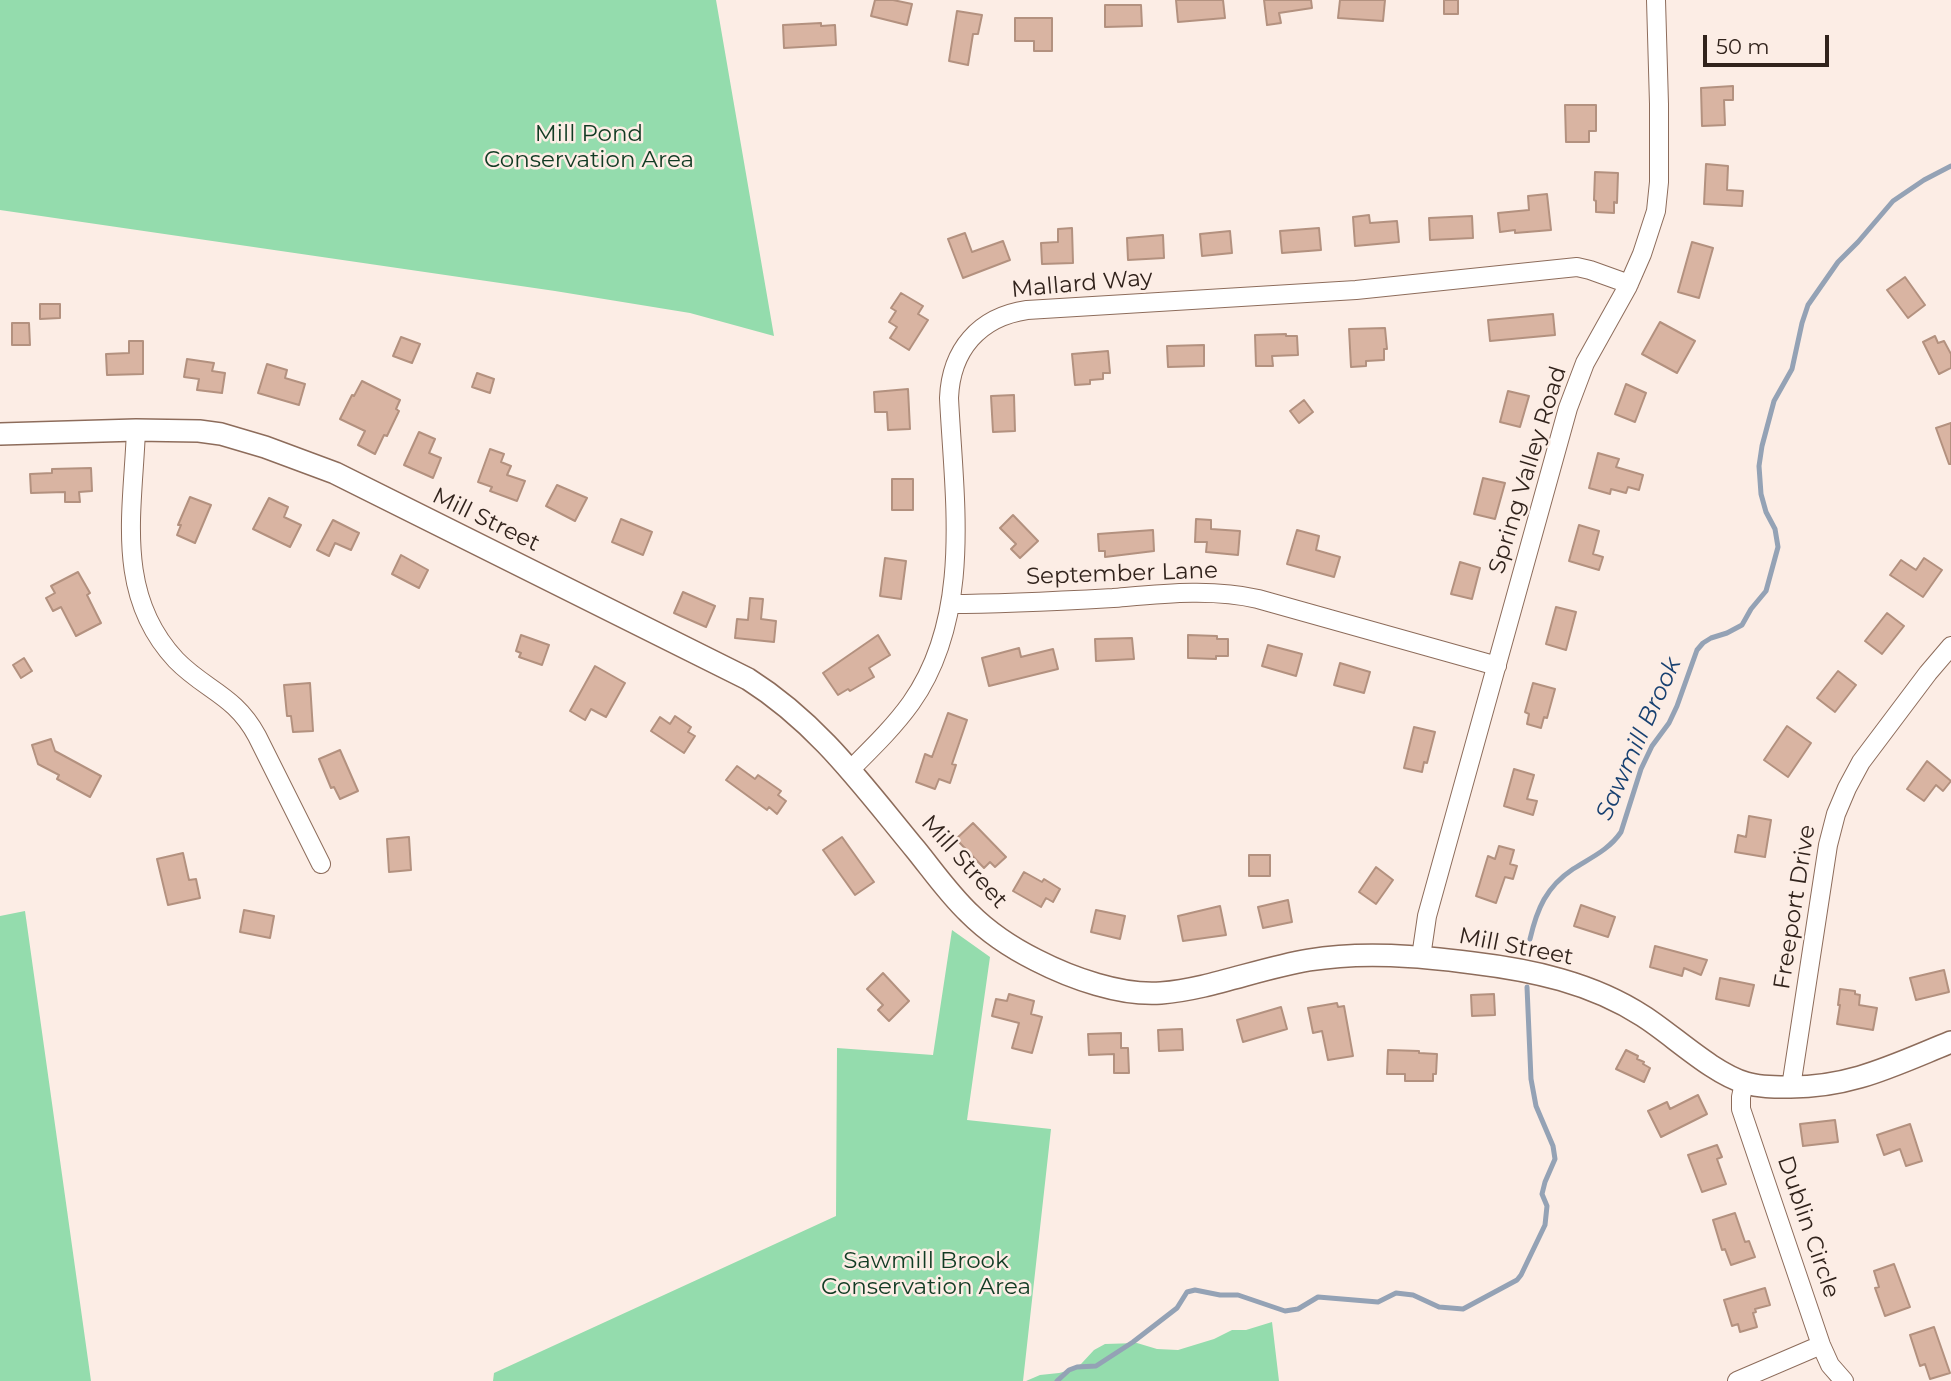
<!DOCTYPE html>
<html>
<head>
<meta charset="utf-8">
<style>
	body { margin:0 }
	#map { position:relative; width:1951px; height:1381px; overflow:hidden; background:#fcede5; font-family:Montserrat,sans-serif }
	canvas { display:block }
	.scale { position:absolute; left:1703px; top:35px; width:126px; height:32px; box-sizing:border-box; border:4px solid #31231c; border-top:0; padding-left:9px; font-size:21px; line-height:24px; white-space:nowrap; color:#31231c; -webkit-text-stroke:5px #fcede5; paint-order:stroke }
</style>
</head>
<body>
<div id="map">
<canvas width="1951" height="1381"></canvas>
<div class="scale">50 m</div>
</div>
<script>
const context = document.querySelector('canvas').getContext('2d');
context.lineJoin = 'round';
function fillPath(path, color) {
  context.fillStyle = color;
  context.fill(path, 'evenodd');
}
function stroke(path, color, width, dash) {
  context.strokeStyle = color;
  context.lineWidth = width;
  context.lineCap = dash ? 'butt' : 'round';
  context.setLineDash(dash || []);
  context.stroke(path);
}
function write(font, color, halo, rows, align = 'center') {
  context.font = font + ' Montserrat,sans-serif';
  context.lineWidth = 5;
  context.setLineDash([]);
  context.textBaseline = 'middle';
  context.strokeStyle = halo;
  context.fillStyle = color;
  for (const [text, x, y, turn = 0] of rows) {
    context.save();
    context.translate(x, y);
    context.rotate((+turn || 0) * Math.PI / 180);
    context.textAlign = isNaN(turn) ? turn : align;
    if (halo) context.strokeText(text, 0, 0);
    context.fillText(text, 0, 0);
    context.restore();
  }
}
fillPath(new Path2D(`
	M0,0h716l58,336 -84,-23 -135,-22 -555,-81z
	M25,911l66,470h-91v-465z
	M952,930l38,27 -23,163 84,9 -28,252h-530l1,-8 342,-157 1,-168 96,7z
	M1272,1322l7,59h-253l14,-6 19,-2 12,-3 10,-6 13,-14 11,-6 32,-1 20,6 21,1 36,-11 18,-9h14z`), '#94dcad');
stroke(new Path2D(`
	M1530,939c7,-30 16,-52 43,-70 17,-11 36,-19 48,-37l20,-63 11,-23 17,-23 8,-17 20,-56 6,-7 8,-5 16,-5 15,-8 9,-16 15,-18 12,-44 -3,-18 -9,-17 -5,-18 -2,-28 3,-20 12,-45 18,-32 10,-46 6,-18 30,-43 20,-20 35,-41 31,-21 27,-14
	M1057,1381l12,-11 8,-3 19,-1 37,-24 44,-34 10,-16 8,-2 25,5h18l47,16 13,-2 20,-12 60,5 18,-9 17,2 26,12 24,2 54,-29 4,-5 24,-50 2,-19 -5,-12 3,-12 10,-23 -2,-13 -17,-40 -5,-27 -4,-92`), '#94a2b5', 5);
const building = new Path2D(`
	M875,0h18l19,4 -5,21 -36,-9z
	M1176,0h47l2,18 -47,4z
	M1264,0h47l1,8 -33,5 2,10 -14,2z
	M1340,0h45l-2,21 -45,-3z
	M1444,0h14v14h-14z
	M1105,5h36l1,21 -37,1z
	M957,11l25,4 -4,19h-5l-5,31 -19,-4z
	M1015,18h37v33h-18v-10h-19z
	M821,23v3l14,-1 1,20 -52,3 -1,-23z
	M1733,86v14h-9l1,25 -23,1 -1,-38z
	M1565,105h31v26h-7v11h-23z
	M1706,164l22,2 -1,24 16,1 -1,15 -38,-2z
	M1595,172l23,1 -1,30 -3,-1v11l-18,-1v-11l-2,-1z
	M1547,194l4,36 -36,3v-3l-15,2 -2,-19 31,-3 -1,-14z
	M1369,215l1,8 27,-2 2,21 -44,4 -2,-29z
	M1472,216l1,22 -43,2 -1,-22z
	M1072,228l1,35 -31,1 -1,-21 17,-1v-13z
	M1319,228l2,22 -39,3 -2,-22z
	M1230,231l2,22 -30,3 -2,-22z
	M965,233l7,19 31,-11 7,19 -47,18 -15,-39z
	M1163,235l1,23 -36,2 -1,-22z
	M1692,242l21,6 -14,50 -21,-6z
	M1905,277l20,28 -17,13 -21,-28z
	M901,293l22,13 -5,8 10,6 -19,30 -19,-12 7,-11 -8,-5 7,-11 -5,-3z
	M40,304h20v14l-20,1z
	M1553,314l2,21 -65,6 -2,-21z
	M1660,322l35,19 -18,32 -35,-19z
	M12,323h17l1,22h-18z
	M1385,328l2,21h-3v11l-18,1v5l-15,1 -2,-38z
	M1286,334v2h11l1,19 -26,1 1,10h-17l-1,-31z
	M1935,336l3,7 6,-2 7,13v14l-12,6 -16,-32z
	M401,337l19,7 -8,19 -19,-7z
	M129,341h14v33l-36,1 -1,-21 23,-1z
	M1204,345v21l-36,1 -1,-21z
	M1108,351l2,22h-7v6l-13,1v4l-15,1 -3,-31z
	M187,359l27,4 -2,8 13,2 -3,20 -25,-3 2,-11 -15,-2z
	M267,364l20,6 -2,8 20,6 -6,21 -41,-12z
	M477,373l17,6 -4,14 -18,-6z
	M362,381l38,19 -4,9 3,2 -12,25 -3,-1 -9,19 -17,-9 7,-14 -25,-12 12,-24 2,1z
	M1626,384l20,9 -11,29 -20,-8z
	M908,389l2,40 -22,1 -1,-18h-12l-1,-20z
	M1508,391l21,5 -9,31 -20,-5z
	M1014,395l1,36 -22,1 -2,-36z
	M1304,400l9,12 -14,11 -9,-12z
	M1951,423v41h-2l-13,-36z
	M419,432l16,7 -6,14 12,5 -8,20 -29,-13z
	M490,449l14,5 -3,8 10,4 -4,9 18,6 -8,20 -27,-10 2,-4 -14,-5z
	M1598,453l21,6 -3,8 27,8 -4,15 -11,-3 -2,6 -15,-4 -1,5 -21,-6z
	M91,468l1,23 -13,1 1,10h-15v-10l-34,1 -1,-19 22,-1v-4z
	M1483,478l22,5 -10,36 -21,-5z
	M892,479h21v31h-21z
	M557,485l30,13 -12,23 -29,-15z
	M190,497l21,8 -16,38 -18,-8 4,-10h-3z
	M269,498l19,9 -4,10 17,8 -11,22 -37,-18z
	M1013,515l25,26 -18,17 -9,-9 5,-5 -16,-16z
	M621,519l31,13 -9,23 -31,-13z
	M1196,519l15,1v9l29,2 -2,24 -32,-3 1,-10h-12z
	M333,520l26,13 -8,17 -16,-7 -6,13 -12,-6z
	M1579,525l20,6 -6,23 10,3 -4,13 -30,-9z
	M1153,530l1,21 -49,6v-6h-6l-1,-17z
	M1297,530l22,6 -3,14 24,7 -6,20 -47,-13z
	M401,555l27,15 -9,18 -27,-14z
	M885,558l21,3 -5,38 -21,-3z
	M1924,558l18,12 -19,27 -33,-22 11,-15 15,10z
	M1460,562l20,6 -8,31 -21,-5z
	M78,572l12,21 -3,2 14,28 -25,13 -15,-29 -8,4 -7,-13 9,-5 -4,-7z
	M683,592l32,14 -9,21 -32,-14z
	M750,598l13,1 -2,20 15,2 -2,21 -39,-4 2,-19 11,1z
	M1556,607l20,5 -10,38 -20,-6z
	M1887,613l17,13 -22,28 -17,-13z
	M521,635l28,10 -7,20 -23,-8 2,-4 -5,-2z
	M878,635l12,20 -21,13 5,9 -24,14 -2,-2 -10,6 -15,-22z
	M1188,635l29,1v3h11v17h-12v3l-28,-1z
	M1132,638l2,21 -38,2 -1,-22z
	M1268,645l34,9 -6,22 -34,-10z
	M1019,648l2,9 32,-8 5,20 -69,17 -7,-28z
	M24,658l8,13 -11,7 -8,-13z
	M1340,663l30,9 -6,21 -30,-8z
	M595,666l30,17 -19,34 -15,-8 -6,11 -15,-9z
	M1838,671l18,14 -21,27 -18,-14z
	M310,683l3,48 -20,1 -2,-16h-4l-3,-31z
	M1533,683l22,6 -8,29 -3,-1 -3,11 -14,-4 2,-10 -4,-2z
	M948,713l19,7 -15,44 4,1 -6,18 -11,-4 -4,10 -19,-7 9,-28 7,3z
	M675,716l16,11 -3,5 7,4 -11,17 -33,-22 9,-14 10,7z
	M1787,726l24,17 -23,34 -24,-17z
	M1414,727l21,5 -8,31 -3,-1 -2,10 -18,-4z
	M51,739l4,12 46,25 -11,21 -33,-18 2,-4 -21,-11 -6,-19z
	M340,750l18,41 -18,8 -6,-12 -3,1 -12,-29z
	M1927,761l24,20 -8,10 -7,-6 -12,16 -17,-12z
	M737,766l18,13 3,-4 23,16 -3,4 8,6 -9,13 -8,-7 -2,3 -41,-30z
	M1514,769l20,6 -7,24 10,2 -4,14 -29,-9z
	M1749,816l22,4 -6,37 -30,-5 3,-17 8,2z
	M973,823l33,34 -11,10 -5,-5 -6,6 -28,-29z
	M409,837l2,33 -22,2 -2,-33z
	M842,837l32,45 -19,13 -32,-45z
	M1499,846l15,4 -4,14 7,2 -4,13 -8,-2 -9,26 -20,-7 12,-40 7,3z
	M183,853l6,27 7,-1 4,19 -32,7 -11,-46z
	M1249,855h21v21h-21z
	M1376,867l17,13 -17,24 -17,-12z
	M1024,872l18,10 2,-3 16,10 -7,13 -7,-4 -5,9 -28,-16z
	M1288,900l4,22 -29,6 -5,-21z
	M1581,905l34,12 -7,20 -34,-11z
	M1220,906l6,29 -43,6 -5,-25z
	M244,910l30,6 -4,22 -30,-6z
	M1096,910l29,6 -5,23 -29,-7z
	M1655,946l52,14 -6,15 -17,-7 -2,8 -32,-9z
	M1944,970l5,22 -33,8 -6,-22z
	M883,973l26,28 -20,20 -11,-11 5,-5 -16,-16z
	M1720,978l34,7 -5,21 -33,-7z
	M1840,989l15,2v3l5,1 -1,10 18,3 -4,22 -36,-6 3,-19h-2z
	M1009,994l25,7 -3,13 11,3 -10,36 -20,-5 7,-25 -27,-7 4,-17 11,2z
	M1494,994l1,21 -23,1 -1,-21z
	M1337,1003l1,4 6,-1 9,50 -25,4 -6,-29 -9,2 -5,-25z
	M1281,1007l6,22 -44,13 -6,-22z
	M1182,1029l1,21 -24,1 -1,-21z
	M1121,1033v15h7l1,25h-15v-19l-25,1 -1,-21z
	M1388,1050l31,1v2l18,1 -1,20h-3v7h-28v-7h-18z
	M1626,1050l12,6 -1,3 7,3 -1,2 7,4 -6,14 -28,-13z
	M1698,1095l9,19 -46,23 -13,-26 19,-9 3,7z
	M1835,1120l3,22 -35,4 -3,-22z
	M1910,1124l12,37 -16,5 -6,-17 -16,6 -7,-20z
	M1717,1145l5,12 -5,2 9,25 -24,8 -14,-37z
	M1735,1213l10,29 4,-1 6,16 -24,8 -6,-16 -3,1 -9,-30z
	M1894,1264l16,43 -25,9 -10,-28 4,-1 -5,-16z
	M1765,1288l5,17 -15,4 1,3 -3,1 4,14 -17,5 -2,-8 -6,2 -8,-26z
	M1934,1327l16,46 -20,6 -5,-15 -5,2 -10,-31z`);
fillPath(building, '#d9b4a2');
stroke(building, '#b3917f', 2);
const minor = new Path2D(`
	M136,430c-3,81 -22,164 40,230 29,30 59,35 81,76l64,128
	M950,604c55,0 109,-3 163,-6 47,-4 99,-10 145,1l239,67
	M850,770c21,-21 43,-42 61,-67 62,-88 43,-204 38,-305 2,-48 30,-81 78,-88l329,-20 221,-23 13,3 39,14
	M1421,957l6,-41 141,-508 17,-45 43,-77 14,-32 14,-43 3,-29v-78l-3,-104
	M1744,1083l-3,14v12l80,236 9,20 14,16
	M1791,1087l37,-242 8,-31 11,-26 14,-26 67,-89 23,-27
	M1737,1381l84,-36`);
const tertiary = new Path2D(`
	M0,434l136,-4 63,1 22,3 44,13 70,26 413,206c71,45 115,107 168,171 17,21 33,44 53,63 19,19 43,35 67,47 35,18 85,36 125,33 49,-4 99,-25 148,-33 54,-9 110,-4 164,3 59,7 119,20 170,53 30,19 69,57 103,67 13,4 27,4 41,4 63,1 107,-22 164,-45`);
stroke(minor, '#8d6c5b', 20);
stroke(tertiary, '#8d6c5b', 24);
stroke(minor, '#fff', 18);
stroke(tertiary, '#fff', 21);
write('23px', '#113b23', '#fcede5', [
	["Mill Pond",589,134],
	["Conservation Area",589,160],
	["Sawmill Brook",926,1261],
	["Conservation Area",926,1287]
]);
write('23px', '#31231c', '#fcede5', [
	["Mallard Way",1082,284,-5],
	["Spring Valley Road",1528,470,-73],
	["Mill Street",486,520,26],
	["September Lane",1122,574,-2],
	["Mill Street",964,862,48],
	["Freeport Drive",1795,907,-81],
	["Mill Street",1516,947,11],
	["Dublin Circle",1808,1227,71]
]);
write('italic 24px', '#184171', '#fcede5', [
	["Sawmill Brook",1639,739,-66]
]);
</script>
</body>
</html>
